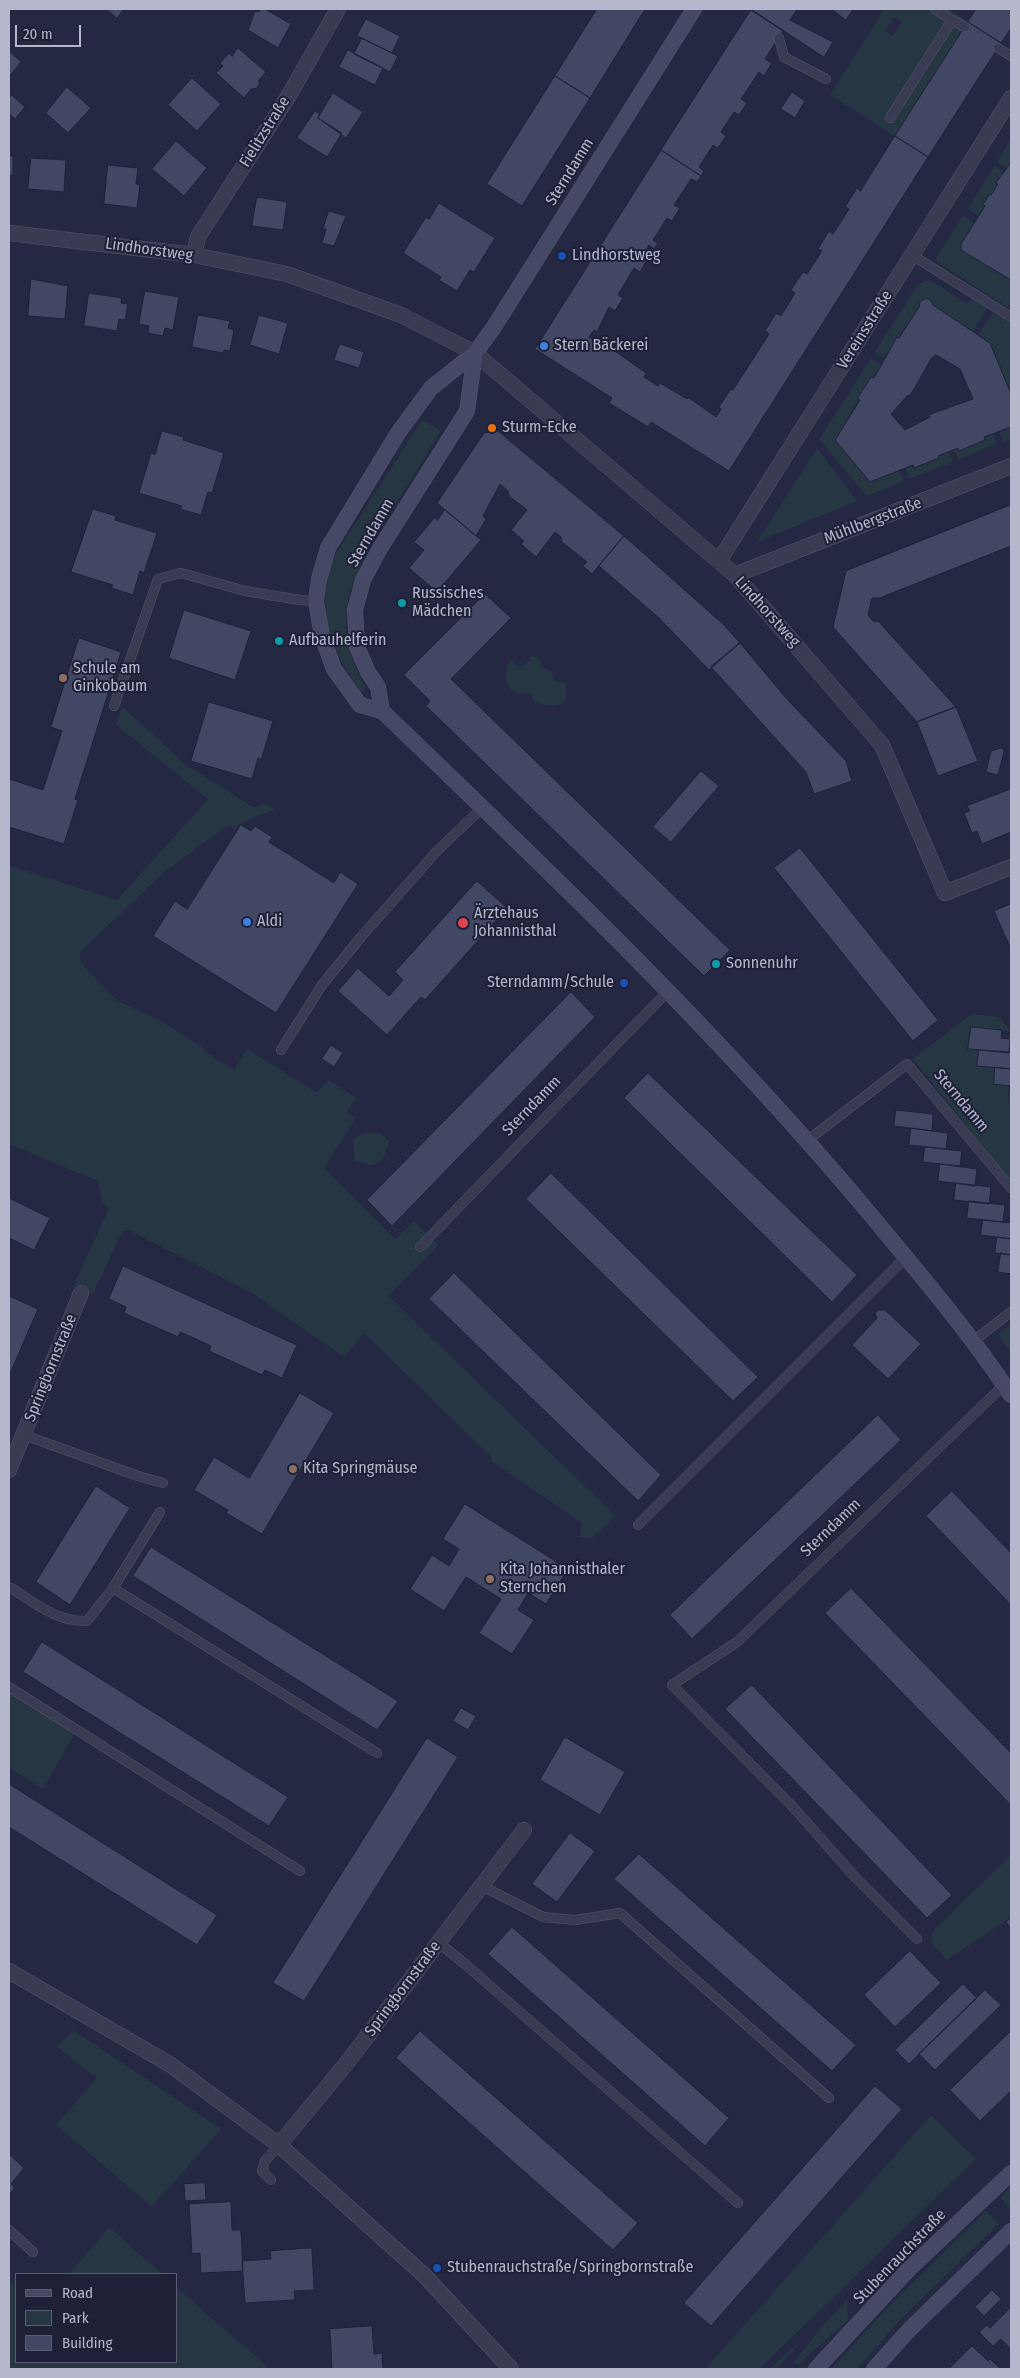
<!DOCTYPE html>
<html>
<head>
<meta charset="utf-8">
<style>
	body { margin:0 }
	#map { position:relative; width:1020px; height:2378px; overflow:hidden; background:#242842; font-family:"Fira Sans Condensed",sans-serif }
	canvas { display:block }
	.frame { position:absolute; inset:0; border:10px solid #b5b7cc; pointer-events:none }
	.legend { position:absolute; left:15px; top:2273px; width:162px; height:90px; box-sizing:border-box; background:#1d2037; border:1px solid #5a5c73; margin:0; padding:6px 9px; list-style:none; font-size:15px; color:#b5b7cc }
	.legend li { display:flex; align-items:center; gap:10px; height:25px }
	.legend b { width:25px; border:1px solid #5a5c73 }
	.scale { position:absolute; left:15px; top:25px; width:66px; height:22px; box-sizing:border-box; border:2px solid #b5b7cc; border-top:0; padding-left:6px; font-size:15px; line-height:18px; white-space:nowrap; color:#b5b7cc; -webkit-text-stroke:4px #1d2037; paint-order:stroke }
</style>
</head>
<body>
<div id="map">
<canvas width="1020" height="2378"></canvas>
<div class="frame"></div>
<ul class="legend">
<li><b style="height:6px;background:#464965"></b>Road</li>
<li><b style="height:14px;background:#263743"></b>Park</li>
<li><b style="height:14px;background:#424764"></b>Building</li>
</ul>
<div class="scale">20 m</div>
</div>
<script>
const context = document.querySelector('canvas').getContext('2d');
context.lineJoin = 'round';
function fillPath(path, color) {
  context.fillStyle = color;
  context.fill(path, 'evenodd');
}
function stroke(path, color, width, dash) {
  context.strokeStyle = color;
  context.lineWidth = width;
  context.lineCap = dash ? 'butt' : 'round';
  context.setLineDash(dash || []);
  context.stroke(path);
}
function write(font, color, halo, rows, align = 'center') {
  context.font = font + ' "Fira Sans Condensed",sans-serif';
  context.lineWidth = 4;
  context.setLineDash([]);
  context.textBaseline = 'middle';
  context.strokeStyle = halo;
  context.fillStyle = color;
  for (const [text, x, y, turn = 0] of rows) {
    context.save();
    context.translate(x, y);
    context.rotate((+turn || 0) * Math.PI / 180);
    context.textAlign = isNaN(turn) ? turn : align;
    if (halo) context.strokeText(text, 0, 0);
    context.fillText(text, 0, 0);
    context.restore();
  }
}
fillPath(new Path2D(`
	M884,9h65l19,13 -73,114 -65,-41zM894,17l8,5 -10,14 -7,-5z
	M1011,139v24l-3,6 -11,-7z
	M994,166l10,6 -13,23 -2,-1 -6,10 2,2 -7,10 -10,-7z
	M963,215l11,8 -13,20v7l50,30v23l-4,4 -70,-45v-5z
	M925,281l10,2 31,20 7,-4 14,9 -14,23 -40,-26 -3,-6 -8,1 -3,7 -35,51 -9,-6 43,-68z
	M993,312l17,10 1,4 -1,64 -20,-47 -11,-9z
	M871,358l11,7 -8,13 -3,-1 -36,63 35,42 29,-11 5,10 -37,15 -48,-56z
	M422,420l19,11c-17,28 -35,56 -52,84 -38,61 -62,105 -23,173l-5,4 -20,-31 -13,-31 -3,-35 6,-34z
	M1011,427v12l-8,3 -4,-11z
	M993,433l4,11 -39,16 -4,-10z
	M817,448l40,53 -100,41z
	M949,452l4,10 -44,17 -4,-11 8,-3 2,3z
	M531,656l7,2 6,10 8,4 1,7 13,5v16c-10,8 -20,6 -32,2l-3,-8c-4,-1 -7,0 -12,-1 -16,-3 -15,-21 -9,-32l10,6 10,-6z
	M122,706l64,59 67,42 13,-3 9,5 -32,13 -2,5 -3,-2 -3,5 -5,-4 -9,4 -58,43 -81,77 -3,5 2,8 37,38 41,19 42,26 6,7 27,17 13,-21 70,44 11,-13 29,18 -10,14 9,6 -32,50 71,71 19,-18 24,24 -49,51 226,220 -23,22 -12,-1 1,-15 -90,-61 1,-3 -128,-125 -20,24 -92,-64 -123,-63 -7,2 -29,62 -19,-9 34,-75 -7,-11 -3,-18 -89,-37v-278l108,34 91,-101 -92,-74z
	M971,1014l29,3 10,14 -39,-4 -2,21 10,2 -1,16 17,1 -1,17 16,2 -1,16 2,1v79l-98,-123z
	M365,1132l17,2 7,7 -6,18 -11,7 -17,-6 -2,-20z
	M1011,1324v29l-13,-19z
	M9,1687l68,42 -34,60 -34,-22z
	M1011,1855v62l-64,43 -14,-15 -2,-8 4,-8z
	M73,2030l148,99 -69,78 -96,-82 41,-47 -40,-31z
	M931,2115l45,44 -217,210h-54z
	M1011,2187v23l-11,-13z
	M986,2211l13,13 -98,95 -44,50h-26l60,-65z
	M109,2227l53,47h-93z
	M9,2280l7,7v75h160v-75l94,82h-261z
	M847,2301l1,19 -50,45 -4,-3 31,-39z
	M801,2341l-24,28h-8z`), '#263743');
const building = new Path2D(`
	M107,9h17l-7,9z
	M261,9h4l26,15 -13,24 -30,-18 7,-19 3,1z
	M597,9h48l-55,89 -35,-22z
	M751,9h46l-7,11 43,22 -9,15z
	M832,9h21l-7,11z
	M976,9h35v19l-10,15 -33,-21z
	M751,10l32,21 -18,28 7,4 -8,13 -5,-4 -18,27 6,4 -8,12 -5,-3 -13,20 5,4 -8,12 -5,-3 -14,22 5,4 -3,5 -40,-26z
	M366,19l34,17 -8,17 -35,-17z
	M968,22l33,21 -73,114 -33,-21z
	M362,38l36,18 -8,16 -36,-18z
	M238,48l28,24 -8,9 2,1 -3,6 -6,1 -7,9 -28,-25 7,-7 -3,-3 9,-10 3,3z
	M348,50l35,18 -8,17 -36,-18z
	M9,51l12,11 -12,15z
	M555,76l35,22 -68,108 -35,-22z
	M192,78l29,26 -24,27 -29,-26z
	M67,87l24,21 -23,25 -22,-20z
	M792,92l13,9 -10,17 -14,-9z
	M333,93l30,19 -17,26 -28,-20z
	M12,95l13,12 -10,12 -6,-6v-15z
	M315,111l5,3 -2,4 24,15 -15,24 -30,-19z
	M895,136l33,21 -199,314 -78,-49 -3,5 -39,-24 3,-5 -77,-49 126,-199 40,26 -4,6 -6,-3 -17,26 6,3 -8,13 -5,-3 -14,22 5,3 -4,6 -5,-4 -6,10 5,3 -8,14 -6,-4 -16,27 5,3 -8,13 -6,-4 -12,25 -3,-2 -5,7 14,9 2,-2 41,29 -2,4 14,9 2,-3 27,16 1,-2 28,20 5,-8 -2,-2 12,-18 2,1 36,-56 -4,-3 11,-18 5,3 14,-23 -4,-3 12,-18 4,2 15,-23 -4,-2 11,-18 4,3 16,-25 -4,-2 12,-19 3,3z
	M176,141l31,27 -23,28 -32,-27z
	M9,156h4v19h-4z
	M31,158l35,2 -2,32 -36,-3z
	M1011,163v117l-50,-30v-6l24,-38 -2,-2 7,-10 1,1 7,-11 -2,-1z
	M108,165l30,3 -2,16 4,1 -3,23 -33,-4z
	M257,197l30,5 -4,28 -31,-4z
	M439,203l56,35 -21,34 -4,-2 -13,21 -18,-11 2,-3 -38,-24 23,-36 3,2z
	M329,211l17,5 -12,30 -12,-3 4,-14h-3z
	M31,279l37,7 -3,33 -37,-3z
	M145,291l34,6 -6,33 -8,-2 -2,8 -15,-3 1,-7 -10,-2z
	M89,293l33,5 -1,5 7,1 -3,16 -6,-1 -2,12 -33,-5z
	M925,299h5l3,6 57,38 21,51v33l-27,10 1,3 -26,11 -1,-3 -20,8 1,2 -25,10 -1,-3 -43,17 -35,-42 25,-40 -3,-1 14,-22 3,1 23,-41 2,1 20,-31 1,-5zM936,355l24,14 13,30 -45,16 2,2 -25,13 -14,-16 17,-19 2,1 21,-37z
	M198,315l32,6 -2,7 6,2 -4,21 -6,-1 -1,3 -31,-6z
	M259,315l29,8 -9,31 -29,-9z
	M340,344l24,8 -5,16 -25,-8z
	M162,431l22,6 -1,3 41,13 -12,40 -4,-1 -7,23 -21,-6 2,-3 -43,-13 12,-40 4,1z
	M498,431l126,105 -32,38 -9,-8 4,-4 -25,-20 -1,-5 -6,-5 -19,25 -15,-13 3,-3 -13,-11 16,-20 -18,-14 -1,-5 -8,-7 -17,32 3,3 -10,17 -39,-33 47,-70z
	M1011,505v41l-109,43 -22,9h-8l-4,17 6,7 4,-1 78,86 -39,15 -84,-95 13,-56z
	M93,509l23,7 -1,4 42,13 -13,40 -4,-2 -7,24 -22,-7 2,-3 -42,-13z
	M445,510l36,30 -44,52 -28,-24 15,-18 -10,-8 21,-25 2,3z
	M624,536l100,89 16,18 -31,27 -50,-52 -60,-52z
	M485,594l26,24 -60,61 279,271 -26,26 -278,-270 4,-5 -26,-26z
	M184,610l67,21 -16,49 -66,-22z
	M79,638l42,14 -46,147 3,1 -14,44 -55,-17v-48l34,11 19,-59 -11,-4z
	M740,643l46,55 60,63 6,20 -38,13 -8,-22 -95,-105z
	M209,702l64,19 -12,39 -3,-2 -6,21 -61,-18z
	M956,707l22,54 -40,15 -21,-54z
	M1003,748l1,4 -6,23 -12,-3 5,-21z
	M701,771l18,15 -48,56 -18,-15z
	M1011,789v43l-29,12 -5,-13 -5,2 -8,-20 6,-2 -3,-5z
	M241,825l10,6 4,-5 17,11 -3,5 65,41 6,-11 18,12 -82,129 -123,-77 22,-35 12,8z
	M800,848l138,172 -25,21 -139,-173z
	M477,881l30,27 -82,92 -4,-3 -34,38 -49,-44 20,-23 31,28 14,-16 -8,-8z
	M1011,904v45l-17,-38z
	M571,992l24,25 -203,209 -25,-26z
	M971,1027l31,3 -1,8 9,1 -1,13 -41,-3z
	M331,1045l12,8 -9,14 -12,-8z
	M979,1050l32,3v16l-34,-3z
	M995,1067l16,2v17l-17,-2z
	M648,1073l209,202 -25,27 -208,-204z
	M1010,1086h1v17h-2z
	M896,1110l37,4 -1,17 -38,-5z
	M911,1128l37,5 -2,16 -37,-4z
	M925,1147l37,4 -2,15 -37,-4z
	M940,1164l37,5 -2,17 -37,-5z
	M551,1173l207,204 -25,24 -207,-202z
	M956,1183l35,4 -2,17 -35,-4z
	M9,1198l41,20 -16,32 -25,-12z
	M969,1201l36,4 -2,17 -36,-4z
	M983,1220l28,3v16l-30,-4z
	M997,1237l14,2v16l-16,-2z
	M1001,1253l10,2v19l-13,-2z
	M123,1266l174,79 -15,33 -17,-8 -3,5 -53,-24 2,-5 -15,-7 -16,-7 -2,5 -54,-24 2,-6 -17,-8z
	M454,1273l207,202 -23,26 -209,-202z
	M9,1296l29,13 -29,67z
	M879,1310h6l36,34 -33,35 -36,-34 25,-27 -2,-5z
	M300,1393l34,20 -72,121 -36,-21 2,-3 -34,-20 20,-33 35,21z
	M878,1415l23,25 -209,199 -22,-24z
	M96,1486l34,22 -60,97 -34,-23z
	M952,1491l59,62v52l-85,-89z
	M465,1504l103,65 -22,35 -18,-11 -10,17 16,10 -22,34 -33,-21 22,-34 -35,-22 -22,34 -34,-22 22,-34 17,11 10,-17 -16,-10z
	M151,1547l247,154 -21,29 -244,-154z
	M851,1588l160,165v52l-186,-192z
	M42,1642l246,155 -19,29 -246,-154z
	M752,1685l200,210 -25,23 -202,-209z
	M461,1708l15,8 -8,14 -15,-9z
	M565,1737l60,35 -25,43 -60,-35z
	M427,1738l31,19 -154,244 -31,-18z
	M9,1784l208,131 -20,30 -188,-118z
	M570,1833l25,18 -38,51 -25,-18z
	M639,1854l217,191 -24,26 -218,-192z
	M1011,1918v11l-5,-7z
	M512,1927l217,191 -24,28 -217,-192z
	M910,1951l31,32 -46,44 -31,-32z
	M963,1984l14,14 -68,66 -14,-14z
	M985,1990l16,15 -66,65 -16,-16z
	M420,2031l218,192 -25,27 -217,-192z
	M1011,2031v60l-31,30 -30,-31z
	M875,2086l27,23 -191,217 -27,-23z
	M9,2154l15,14 -13,16 4,4 -6,6z
	M205,2183l1,17 -21,1 -1,-17z
	M231,2202l1,28h9l2,41 -42,2 -1,-20 -8,1 -3,-50z
	M312,2248l2,42 -20,1 1,9 -50,3 -3,-42 29,-2 -1,-8z
	M992,2290l9,9 -17,17 -9,-9z
	M1011,2307v42l-10,-10 -8,7 -14,-14 8,-7 3,3z
	M372,2326l2,28 8,-1 1,16h-51l-2,-40z
	M972,2346l16,15 2,-2 11,10h-52z`);
fillPath(building, '#424764');
stroke(building, '#1f2239', 1);
const lane = new Path2D(`
	M935,9l11,7
	M779,38l5,19 42,22
	M998,48l13,8
	M890,118l62,-98 13,7
	M912,255l99,62
	M114,706l44,-127 23,-6 64,18 55,9 16,1
	M281,1050l41,-65 39,-48 76,-86 46,-44
	M808,1140l99,-76 104,124
	M420,1247l249,-257
	M972,1342l39,-30
	M24,1435l114,41 25,7
	M638,1525l268,-268
	M11,1588c24,15 46,34 76,33l26,-33 47,-76
	M113,1588l264,165
	M9,1687l291,184
	M482,1886l61,31 32,3 45,-7 209,185
	M917,1939l-62,-62 -61,-69 -122,-123 65,-43 267,-257
	M439,1943l26,21 273,239
	M271,2180l-9,-9 3,-10 14,-16
	M9,2230l24,22`);
const street = new Path2D(`
	M9,233l185,22 93,19 114,41 74,38 260,222 147,170 63,148 66,-26
	M194,255l4,-18 90,-140 50,-88
	M719,561l292,-463
	M735,575l276,-109
	M9,1470l72,-177
	M9,1971l162,94 108,80 146,131 86,93
	M279,2145l67,-81 178,-234`);
const secondary = new Path2D(`
	M694,9l-200,318 -19,26 -44,35 -33,45 -70,115 -9,31 -3,22 6,35 12,33 26,36 22,6c169,162 338,323 488,503 49,59 99,118 141,181
	M382,711l-4,-24 -10,-15 -11,-25 -2,-37 8,-30 16,-30 88,-139 8,-58
	M816,2369l93,-100 102,-96
	M874,2369l36,-40 101,-98`);
stroke(lane, '#53566c', 10);
stroke(street, '#53566c', 16);
stroke(secondary, '#53566c', 16);
stroke(lane, '#383b51', 9);
stroke(street, '#383b51', 15);
stroke(secondary, '#464965', 15);
for (const [x, y, r, color] of [
	[562,256,5,"#1a4fb4"],
	[544,346,5,"#3f7fe0"],
	[492,428,5,"#e8710a"],
	[402,603,5,"#0f9aa8"],
	[279,641,5,"#0f9aa8"],
	[63,678,5,"#8d6e63"],
	[247,922,5,"#3f7fe0"],
	[463,923,6,"#e0444e"],
	[716,964,5,"#0f9aa8"],
	[624,983,5,"#1a4fb4"],
	[293,1469,5,"#8d6e63"],
	[490,1579,5,"#8d6e63"],
	[437,2268,5,"#1a4fb4"]
]) {
  const dot = new Path2D();
  dot.arc(x, y, r, 0, 2 * Math.PI);
  context.fillStyle = color;
  context.fill(dot);
  stroke(dot, '#1d2037', 2);
}
write('16px', '#b5b7cc', '#1d2037', [
	["Fielitzstraße",265,132,-58],
	["Sterndamm",570,172,-58],
	["Lindhorstweg",149,250,8],
	["Vereinsstraße",865,330,-58],
	["Mühlbergstraße",873,521,-21],
	["Sterndamm",371,533,-60],
	["Lindhorstweg",767,612,48],
	["Sterndamm",961,1101,50],
	["Sterndamm",532,1106,-46],
	["Springbornstraße",51,1368,-68],
	["Sterndamm",831,1528,-44],
	["Springbornstraße",403,1989,-53],
	["Stubenrauchstraße",900,2257,-46]
]);
write('16px', '#b5b7cc', '#1d2037', [
	["Lindhorstweg",572,256],
	["Stern Bäckerei",554,346],
	["Sturm-Ecke",502,428],
	["Russisches",412,594],
	["Mädchen",412,612],
	["Aufbauhelferin",289,641],
	["Schule am",73,669],
	["Ginkobaum",73,687],
	["Ärztehaus",474,914],
	["Johannisthal",474,932],
	["Aldi",257,922],
	["Sonnenuhr",726,964],
	["Sterndamm/Schule",614,983,"right"],
	["Kita Springmäuse",303,1469],
	["Kita Johannisthaler",500,1570],
	["Sternchen",500,1588],
	["Stubenrauchstraße/Springbornstraße",447,2268]
], 'left');
</script>
</body>
</html>
